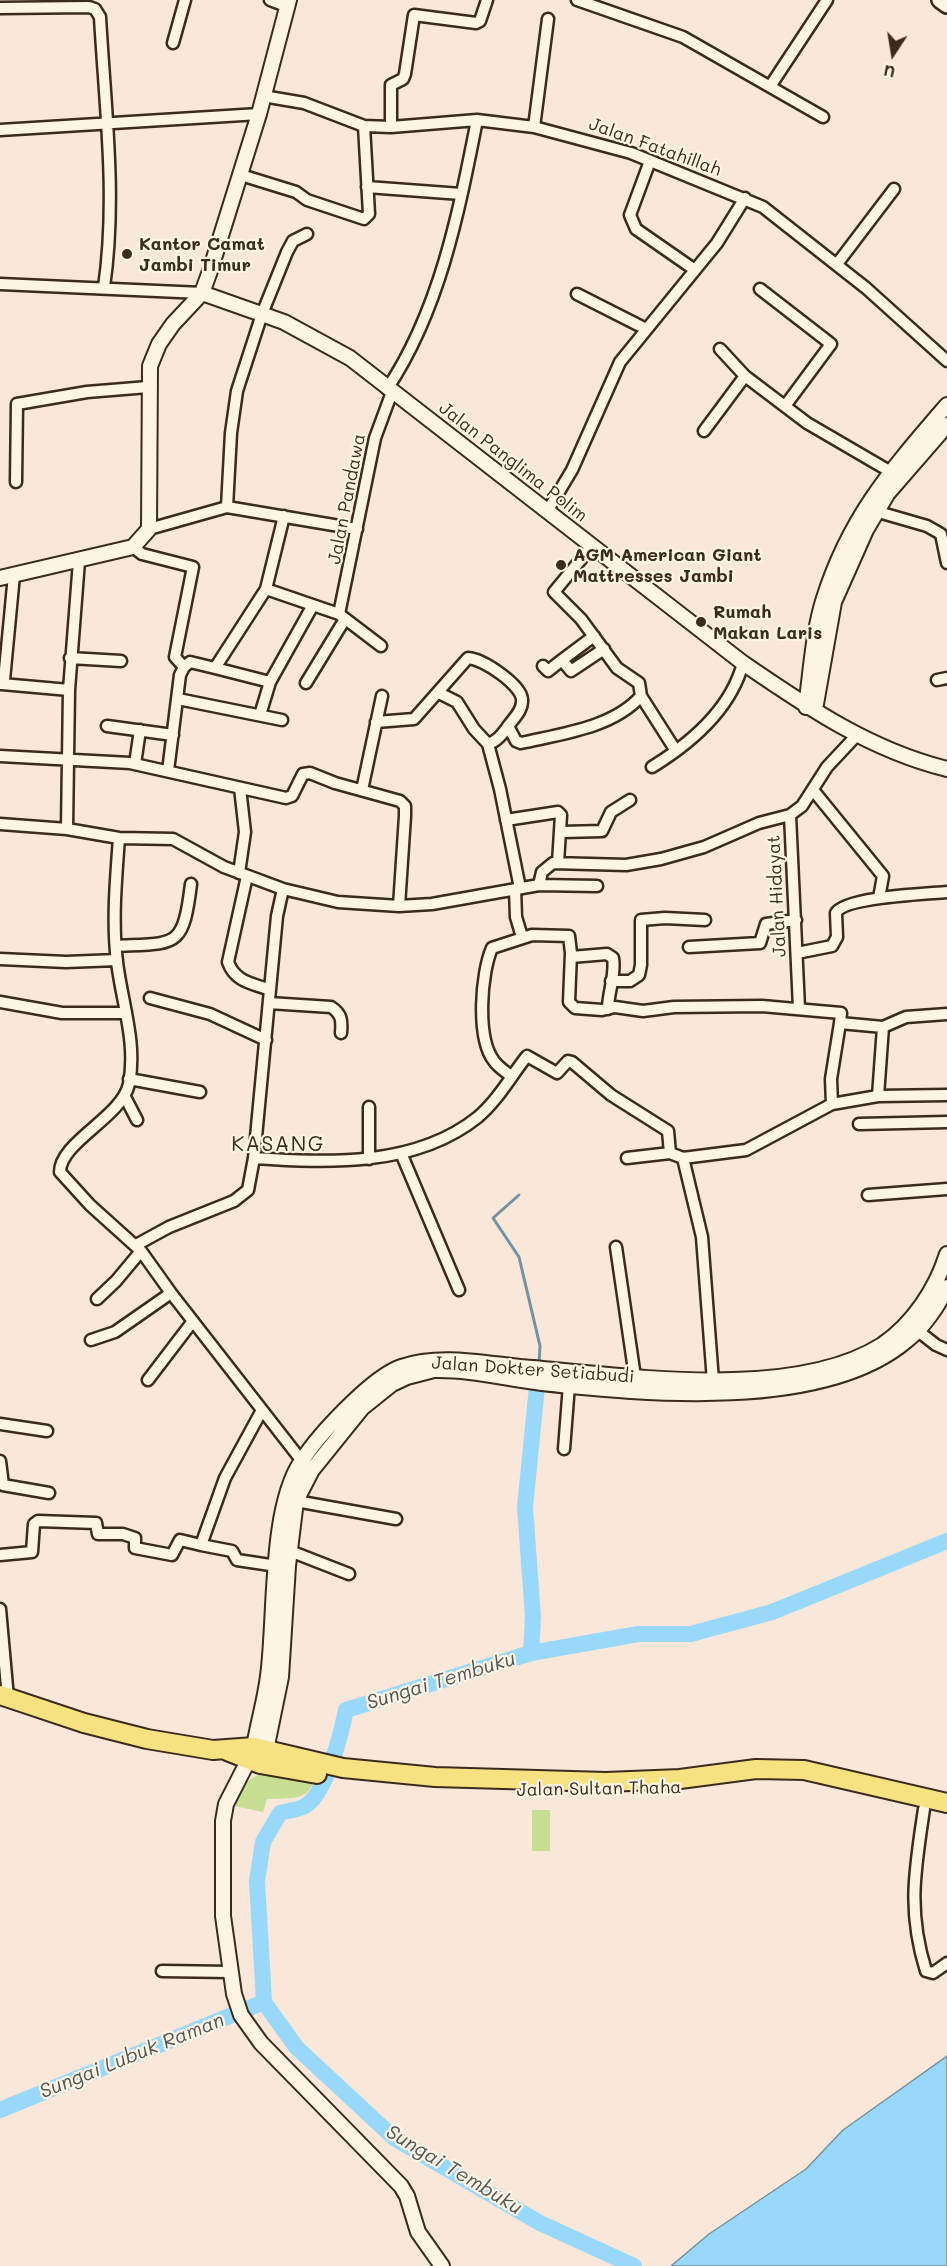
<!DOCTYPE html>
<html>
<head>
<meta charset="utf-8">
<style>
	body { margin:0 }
	#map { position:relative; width:947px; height:2266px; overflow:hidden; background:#f9e7da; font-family:Mali,sans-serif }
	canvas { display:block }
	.north { position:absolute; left:863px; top:24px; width:60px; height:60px; -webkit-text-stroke:4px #fcf5e5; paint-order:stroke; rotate:192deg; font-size:16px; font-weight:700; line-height:24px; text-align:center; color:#3b2a1e }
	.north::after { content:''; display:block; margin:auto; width:21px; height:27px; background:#3b2a1e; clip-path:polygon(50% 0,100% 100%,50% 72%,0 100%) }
</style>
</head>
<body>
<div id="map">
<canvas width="947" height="2266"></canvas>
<div class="north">U</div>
</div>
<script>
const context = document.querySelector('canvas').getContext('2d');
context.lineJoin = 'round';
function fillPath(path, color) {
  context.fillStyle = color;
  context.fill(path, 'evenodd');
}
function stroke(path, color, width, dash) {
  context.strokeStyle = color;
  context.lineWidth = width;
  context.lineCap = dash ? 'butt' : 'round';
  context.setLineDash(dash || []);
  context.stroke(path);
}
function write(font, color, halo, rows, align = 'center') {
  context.font = font + ' Mali,sans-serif';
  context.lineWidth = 4.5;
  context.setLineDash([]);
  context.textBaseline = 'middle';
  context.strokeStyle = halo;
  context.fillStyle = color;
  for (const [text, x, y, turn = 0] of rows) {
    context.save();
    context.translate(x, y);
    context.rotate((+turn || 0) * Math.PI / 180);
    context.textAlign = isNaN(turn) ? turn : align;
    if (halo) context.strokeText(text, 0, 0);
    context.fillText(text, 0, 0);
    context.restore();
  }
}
fillPath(new Path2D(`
	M266,1773l48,7c-5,22 -28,18 -47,19l-4,13 -29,-6c7,-18 12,-29 32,-33z
	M532,1810h18v41h-18z`), '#c7de93');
const water = new Path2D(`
	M947,2056v210h-276l38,-32 97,-65 37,-39z`);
fillPath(water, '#98d9fa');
stroke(water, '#7393a2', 1.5);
stroke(new Path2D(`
	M519,1195l-26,23 26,39 21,89 -1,18`), '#7393a2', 3);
stroke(new Path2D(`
	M531,1653l2,-36 -8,-110 12,-120
	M0,2110l264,-108
	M634,2266l-94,-43 -146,-85 -98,-91 -32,-45 -7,-121 6,-39 17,-29c7,-2 16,-3 23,-6 23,-10 38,-74 43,-97l185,-57 107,-19h53l81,-22 175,-71`), '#98d9fa', 16);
const minor = new Path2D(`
	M270,0l16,6
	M577,0l106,37 140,80
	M0,8l89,-1 6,2 5,8c5,89 17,182 4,270
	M173,43l12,-43
	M771,85l56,-85
	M263,96l41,7 60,23 27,1 86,-7 57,7 97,26 132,54 103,81 81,73
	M391,127v-42l12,-6 2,-5 9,-59 62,8 4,-2 7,-21
	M534,127l14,-108
	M0,130l259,-16
	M650,161l-20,54 6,14 59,41
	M241,175l55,17 11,8 57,19 5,-5 -5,-88
	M367,187l94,7
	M307,234l-14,7 -6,11 -25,62 -25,77 -6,42 -4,74 130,22
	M837,264l57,-75
	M0,284l202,9
	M760,289l71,55 -46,62
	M577,294l69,35
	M720,349l25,27
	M387,389c53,-79 72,-178 90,-269
	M704,431l41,-55 62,47 84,49
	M16,482l1,-78 70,-12 61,-5
	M548,510l24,-40 48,-108 97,-119 28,-45
	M875,511l52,15 14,8 6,29
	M149,529l78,-22
	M133,547l9,7 51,13 -18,90 9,10
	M266,589l73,25 42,32
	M339,614l36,-176 17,-46
	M594,636l-32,24 9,11 33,-22
	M70,658l51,3
	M543,666l5,5 14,-11
	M215,668l55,14
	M937,680l10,-2
	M306,683l39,-64
	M0,684l4,-4 10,-105
	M2,684l67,6
	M439,693l18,9 17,27 14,15 12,45 20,99
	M641,696l35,55
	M178,699l104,21
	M260,715l10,-33 43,-77
	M376,722l38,-3 54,-61c15,1 54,27 54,42 1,10 -8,18 -13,25 -6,8 -11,16 -21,19
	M107,726l66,9
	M508,726l8,15 5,2c39,-9 92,-15 120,-47l-2,-13 -22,-15 -36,-49 -27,-27 38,-46
	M0,756l130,7 156,35 6,-2 11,-22 7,-1 25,10 65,18 5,5v10l-6,90
	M135,764l5,-34
	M652,767c39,-24 79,-58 91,-104
	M168,771l12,-96 4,-8 6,-5 25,6 51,-79 18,-73
	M362,790l20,-94
	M813,790l70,86 -4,22
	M790,815l9,193
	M506,820l52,-8 3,3 -3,48
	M0,824l67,5 52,9 54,1 51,28 59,22 55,13 61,4 33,-2 107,-19 3,-13 11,-9 73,2 35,-6 43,-12 55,-24 31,-8 12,-9 25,-39 29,-31
	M67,829l2,-139 10,-129
	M562,832l40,-1 9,-19 19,-12
	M119,838c-3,41 -7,83 -2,124 5,41 20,81 12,122 -7,33 -69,58 -69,88l30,33 51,46 30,42 134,172
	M239,873l6,-41 -5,-44
	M247,876l-19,86c7,20 24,21 42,28
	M539,885l58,1
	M515,889l1,28 6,20
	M116,946c61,-3 67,3 75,-62
	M689,947l71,-4 6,-19 30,-4
	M797,953l35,-7 5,-9 -1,-24c8,-16 91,-19 111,-21
	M571,957l36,-3 6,4c3,17 -5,34 -5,51
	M0,959l66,3 51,-2
	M611,981h19l9,-6 2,-10v-45l24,-2 40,2
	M150,998l60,16 56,26
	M0,1002l62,11h63
	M269,1003l62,4c11,7 11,14 10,26
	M883,1027l23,-10 41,-3
	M511,1076c-5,-4 -13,-9 -17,-15 -18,-23 -13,-88 -2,-113l40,-13 37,1 2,17 -2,49 6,6 27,2 13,-3 28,4 31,-4 88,-1 79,7 -1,10 43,4 -5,69
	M129,1079l71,13
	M125,1097l12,23
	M832,1104l-1,-25 9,-56
	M369,1107v52
	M859,1124l88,-2
	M401,1153l58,137
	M254,1158c74,5 162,9 224,-41 20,-17 33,-41 49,-61l30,17 11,-12 4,1 39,33 57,36 2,22 13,5 19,79 11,144
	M627,1158l43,-5
	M683,1158l63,-8 86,-46 46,-8 69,-1
	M868,1195l79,-6
	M136,1245l33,-18 65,-26 14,-11 6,-32 23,-242 6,-27
	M616,1247l19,130
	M97,1299l19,-18 25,-30
	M913,1327l23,18 11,5
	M91,1340l24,-8 56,-39
	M148,1380l45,-59
	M0,1424l47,7
	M564,1449l5,-64
	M0,1461l3,24 46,8
	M296,1501l100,18
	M201,1545l31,6 5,9 40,6
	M290,1551l59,23
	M0,1555l32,-3 2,-28 4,-3 58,2 2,11h25l12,4v10l37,7 8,-15 21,5 24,-67 37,-68
	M0,1609l8,89
	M924,1809c-9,61 -17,101 2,162l7,2 14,-10
	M162,1971l69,1`);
const tertiary = new Path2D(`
	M202,293l82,29 66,36 393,305c64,44 127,87 204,106
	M0,578l133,-31 16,-18 1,-163 9,-22 14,-20 29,-31 8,-22 49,-157 30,-114
	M816,704l18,-102 32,-72 22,-37 59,-68
	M806,707c5,-36 7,-75 18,-109 26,-82 68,-129 123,-193
	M254,1747c4,-24 11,-47 14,-71 8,-58 1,-166 33,-214 17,-27 71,-85 100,-95 38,-13 80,-4 119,0 102,8 272,35 362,-22 31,-21 54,-56 65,-91
	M266,1750l15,-73 7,-111 8,-65 16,-31 50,-62 30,-24 15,-7 27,-7c36,-1 73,9 108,13 103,11 281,28 364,-42 17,-13 32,-35 41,-54
	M248,1761l-22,43 -3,17v95l11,78 7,21 20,28 140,143 6,10 11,36 24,34`);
const secondary = new Path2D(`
	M940,0l7,5`);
const trunk = new Path2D(`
	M0,1695l84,28 63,16 66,11 41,-3 89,21 92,9 171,5 74,-3 76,-10 48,1 143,33
	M227,1751l33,13 57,10`);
stroke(minor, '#3b2a1e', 15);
stroke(tertiary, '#3b2a1e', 18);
stroke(secondary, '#3b2a1e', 20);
stroke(trunk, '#3b2a1e', 22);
stroke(minor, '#fcf5e5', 10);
stroke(tertiary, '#fcf5e5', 14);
stroke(secondary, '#fcf5e5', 15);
stroke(trunk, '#f6e281', 18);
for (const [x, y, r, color] of [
	[127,254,6,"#3b2a1e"],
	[561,565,6,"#3b2a1e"],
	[701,622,6,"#3b2a1e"]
]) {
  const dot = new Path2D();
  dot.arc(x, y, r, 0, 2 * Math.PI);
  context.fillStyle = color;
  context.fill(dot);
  stroke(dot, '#fcf5e5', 2);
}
write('18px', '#3b2a1e', '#fcf5e5', [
	["Jalan Fatahillah",655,147,20],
	["Jalan Panglima Polim",513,462,38],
	["Jalan Pandawa",347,499,-79],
	["Jalan Hidayat",777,896,-93],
	["Jalan Dokter Setiabudi",533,1370,4],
	["Jalan Sultan Thaha",599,1789,-1]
]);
write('bold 18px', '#3b2a1e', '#fcf5e5', [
	["Kantor Camat",139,244],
	["Jambi Timur",139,265],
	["AGM American Giant",573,555],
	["Mattresses Jambi",573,576],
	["Rumah",713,612],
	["Makan Laris",713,633]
], 'left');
write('italic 20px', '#525655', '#fcf5e5', [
	["Sungai Tembuku",441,1681,-17],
	["Sungai Lubuk Raman",132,2056,-22],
	["Sungai Tembuku",454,2170,31]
]);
context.letterSpacing = '1.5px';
write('21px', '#3b2a1e', '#fcf5e5', [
	["KASANG",278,1145]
]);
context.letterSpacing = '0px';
</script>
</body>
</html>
